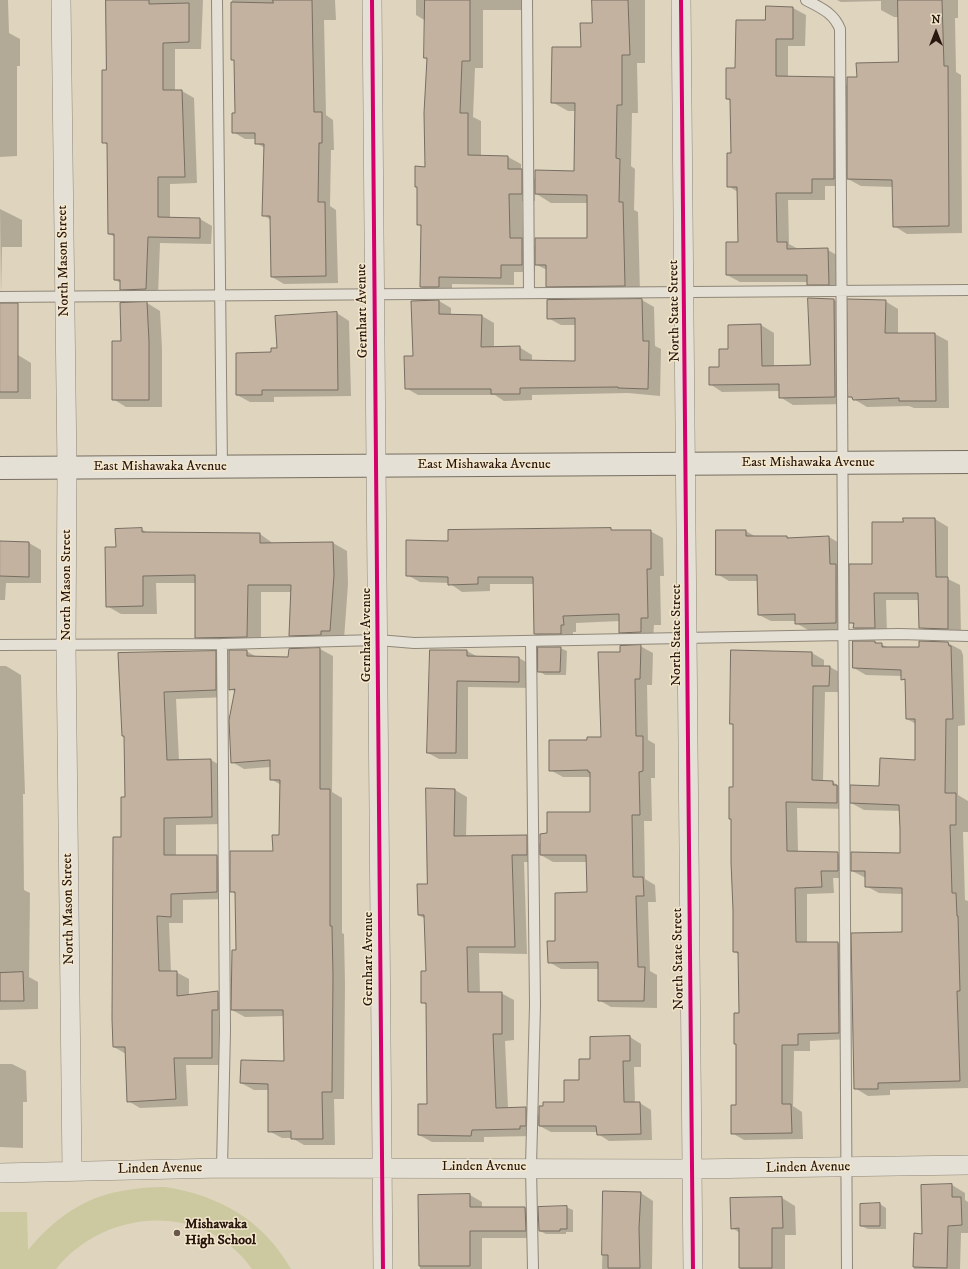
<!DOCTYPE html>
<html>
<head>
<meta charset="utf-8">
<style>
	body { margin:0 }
	#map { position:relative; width:968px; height:1269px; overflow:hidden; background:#dfd4bd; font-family:"IM FELL DW Pica",serif }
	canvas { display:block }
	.north { position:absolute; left:916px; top:12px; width:40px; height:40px; -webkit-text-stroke:3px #f3e7cc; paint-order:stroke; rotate:0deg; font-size:11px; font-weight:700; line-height:16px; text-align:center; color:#28160f }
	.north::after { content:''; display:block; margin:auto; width:14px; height:18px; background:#28160f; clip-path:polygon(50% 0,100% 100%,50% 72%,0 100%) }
</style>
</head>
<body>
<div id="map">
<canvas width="968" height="1269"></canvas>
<div class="north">N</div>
</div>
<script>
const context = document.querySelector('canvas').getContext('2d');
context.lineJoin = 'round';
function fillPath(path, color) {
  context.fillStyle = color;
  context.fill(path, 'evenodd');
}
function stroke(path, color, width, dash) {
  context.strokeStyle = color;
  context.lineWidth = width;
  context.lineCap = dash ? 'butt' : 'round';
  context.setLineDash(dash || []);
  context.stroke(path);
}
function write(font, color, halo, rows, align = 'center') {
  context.font = font + ' "IM FELL DW Pica",serif';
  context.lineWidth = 3;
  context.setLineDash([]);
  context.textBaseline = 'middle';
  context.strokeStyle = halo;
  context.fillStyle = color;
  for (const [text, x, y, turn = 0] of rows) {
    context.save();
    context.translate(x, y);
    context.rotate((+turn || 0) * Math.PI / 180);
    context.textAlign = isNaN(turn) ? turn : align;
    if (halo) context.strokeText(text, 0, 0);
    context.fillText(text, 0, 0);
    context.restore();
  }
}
fillPath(new Path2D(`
	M165,1187c55,9 97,32 126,82h-39c-48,-68 -147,-61 -196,0h-56v-57h27l1,38c40,-47 75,-62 137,-63z`), '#ccc8a0');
fillPath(new Path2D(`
	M0,0h8l1,33 11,6v27h-3v90l-17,1z
	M105,0h98l-2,49h-26v42h7l12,7 3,85 -27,1v34l30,1 12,7 -1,18 -51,-1 -2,53h-25l-12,-7v-6l-6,-3v-43l-6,-3 -1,-89 -5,-3 4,-71z
	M232,0h103l1,20h-12l2,95 7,5 1,30h-3l-1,56 6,4 2,73 -54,1 -12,-7 -1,-57 -8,-5 2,-67 -9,-5v-4h-11l-12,-7 3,-18 -1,-53 -3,-2z
	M416,0h108v10h-41v58h-8l-2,49 8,4v35l27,1 13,7v6l15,9 39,-7 1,-61h-8l-16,-9 30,-54 11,-24v-24h52v63h-8l1,50h-6l-1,53 4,3 -1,41 4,2 2,82 -77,1 -16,-9v-16l-12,-6v8h-21v13l-62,-1v10l-18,1 -13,-8 1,-60 -4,-3v-36l-2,-1 10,-19 2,-109 -3,-1 1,-37 -10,-6zM535,193l16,10h37v36l-52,8 -13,-8 -1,-38h13z
	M837,0h121v18h-3l1,54 5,3 1,158 -55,1 -13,-8 -1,-39 -32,-1 -15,-8v8h-21v14h-37l1,44 11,6h28l12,7 1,34h-20l-13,-7v-2h-68l-13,-7 12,-32 -1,-51 -10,-6 4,-32 -1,-53 -4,-2 9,-30 30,-48 1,-14 26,1 13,7 -1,31h-17v31l45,1 15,8 10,-8 41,-15v-46h-5l-13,-7v-9l-40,1z
	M0,209l22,11v27h-20l-1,48z
	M809,299l25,1 14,8 37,-7 13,8v25h37l13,7 1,67h-35l-5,-2 -42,1 -20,-12v9l-54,1 -13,-8v-6l-58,1 -12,-8 19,-34v-24l32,-1 13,8v34l37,-1z
	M642,300l12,7 1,39 6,3 -1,47 -32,-3 -96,2v5l-28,1 -9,-6h-77l-12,-7 8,-31 25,-56 12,7v7l31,1 12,7v25l25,-1 13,8v6l44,1v-37h-15l-13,-7z
	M147,303l13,8 2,38v58h-36l-13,-8 9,-57z
	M337,313l12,8 2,75 -77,1v5h-24l-13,-7 35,-42z
	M18,355l13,8v36h-31v-43z
	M904,519h31l13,8v52l12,6 1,51 -29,-1 -12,-8 -1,-27h-33l1,35h-20l-13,-7 1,-3 -5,-3 23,-57 31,-42z
	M141,529l7,4 112,1 14,10 59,-1 14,8 1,33 -4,55 -40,4 -14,-8 2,-43h-31v52l-51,1 -14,-8v-54h-40l1,31h-36l-14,-8 10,-58z
	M650,531l13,7 1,38h-4l1,49h-7l-1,14 -20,1 -13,-8v-11l-44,2v9h-3v9h-25l-13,-7 -1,-50h-44v7l-28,1 -13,-9 -29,-1 -13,-7 42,-33z
	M746,531l10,6h31l3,1 39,-1 12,7 7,86h-40l-12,-7v-2h-25l-12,-6v-34h-30l-12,-7z
	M0,542l29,1 12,7v33h-35l-1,17h-5z
	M875,642l15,6h30l28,-5 13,7 2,5 2,70 -7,1v69l10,6v31h-5l2,68 3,1v187l-78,2v5l-22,1 -13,-8 -3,-154 51,-1v-39l-24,-1 -13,-7v-8l-14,-7 49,-17v-43l-37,-1 -13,-7 29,-16 36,-26v-37l-9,-5v-38l-5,-2v-3l-36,-1 -12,-7z
	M640,646l13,7 -1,32h-5l1,55 7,4v34h-4l1,43h-8l1,58 10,6 1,17h-8l2,69 7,4v33l-46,-1 -12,-7v-31h-38l-12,-7 7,-20 32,-49 -1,-31h-34l-14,-8v8h-15l3,92 -48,-1 1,40h21l13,7v40l-9,1 3,67h18l14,8 25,-13 15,-22 11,-21 39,-23 11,7v23h-7l1,36h5l11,7 1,30 -43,1 -11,-7 -1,-2h-46l-13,-7v8h-6v3l-48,1v5h-52l-13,-7 9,-30 -1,-100 -5,-3 5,-30 -1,-53 -8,-4 37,-125 12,7 -1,40 60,-1 15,8 7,-10 43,-21v-36h-28l-13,-7 38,-29 14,-3 19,-85z
	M560,648l7,3 -1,24h-21l-6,-4z
	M320,649l13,7 -1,136 10,6v135l2,1 1,50 -1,115h-10l1,46h-31l-12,-7h-10l-13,-7v-41h-15l-13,-7 44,-21 -1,-46 -39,1 -13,-7 5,-59 -1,-57 -5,-3 43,-39 6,-16 1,-51 -10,-6v-12l-27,2 -12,-7 4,-70 -6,-3 16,-38 11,6 32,1 1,-8z
	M431,651h36l11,6 41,1 12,7v23l-63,-1v72h-29l-11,-6z
	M215,652l12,7 1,38 -52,2 3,62 32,-1 12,7 1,57 -48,1v31h41l12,7v36l-46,1v23h-14l2,49h5l13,7v16l29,-3 12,7v18h-6v48h-38l2,41 -48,2 -12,-7 -2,-47 -12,-7 8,-209 4,-40 -1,-61 -2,-1 -4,-82z
	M812,653l12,7v7h6l11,6v19h-16l-2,89 10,1 16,11v16l-52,-1 1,44 39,1 12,7v18h-16l1,15 -27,1v49h31l12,7v89l-40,2v10h-16l-1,55 9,6 1,27 -59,1 -12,-7 5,-27 3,-92 -1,-60 -5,-2v-164z
	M0,666h6l15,9 4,119h-2l1,96 6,3 -1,84 9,5v27l-38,1z
	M0,1064h12l14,7 1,31h-4v46l-23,-1z
	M952,1185l13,8v7l3,2v31h-7l-1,36h-46l1,-35 8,1z
	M604,1192l37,1 12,8 -1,68h-50z
	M470,1195l12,7v6h43l12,7 1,23h-56v31h-62l-1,-73z
	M782,1198l13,8 1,29h-11v34h-45v-36l-8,-5 -1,-29z
	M880,1204l6,4v21h-18l-7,-3z
	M566,1207l7,3v22h-7v2h-20l-6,-3z`), '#0003');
const building = new Path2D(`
	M106,0h43v4l40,-1v39l-26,1v47h19l3,87h-27v40l42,1v20l-52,-1 -2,52 -26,1v-10h-6v-46h-6l-1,-91h-5v-73h4z
	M273,0h39l2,112h8v31h-3l-1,59h7l1,74 -55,1 -1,-61h-8l2,-72h-9v-11h-23v-20h3l-1,-53h-3v-58l42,1z
	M425,0h45v61h-8l-2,52h8v42l40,1v13h14v25h-13l1,44h12v27h-21v13l-62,-1v10h-19l1,-62h-4v-38h-2v-21l10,1 -1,-54 3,-55h-3z
	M592,0h36l2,55h-8v50h-5l-1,53 4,1 -1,43h4l2,84 -79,1v-22h-11v-27h52v-43l-52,-1v-24l39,1 1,-68h-24l1,-56h29l-1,-24h12z
	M898,0h44l2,66h4l1,160 -56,1 -1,-47 -45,-1v-102h10l-1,-14 42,-1z
	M766,6l27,1v32h-17v37l58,1v102h-22v14h-36l1,49h10v7l41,-1 1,37h-22v-10h-81v-33h12l-1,-55h-10v-34h4l-1,-54h-4v-31h9l1,-48h29z
	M808,298l26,1 1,98 -56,1v-14l-70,1v-18h10v-18h9v-24l33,-1 1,42 48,-1z
	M642,299l1,42h6l-1,48 -30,-1v-1l-98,1v6h-29v-5h-86l-1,-33h9l-2,-55 28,-1v14l43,1 -1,32 39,-1v14l55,1v-43l-28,1v-19z
	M847,299l39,1 -1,33h50l1,68h-37v-3l-46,2 -1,-3h-4z
	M147,302l2,39v59h-37v-59h9l-1,-38z
	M0,303h18v89h-18z
	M337,312l1,78h-76v5h-26v-42l35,-1v-4h6l-2,-32z
	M903,518h32l1,59h12v52l-29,-1 -1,-35h-44l1,35h-22l1,-5h-5v-59h23v-42h31z
	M142,528v4l118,1v10l73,-1 1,33 -4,56h-9v4l-32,1 2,-51h-43l-1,52 -52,1v-63l-52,1v30l-37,1 -1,-60h11l-1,-18z
	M611,528v2h40v39h-4l1,49h-7v14l-22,1v-19l-56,2 1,9h-3v9h-27l-1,-57h-55v7l-30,1v-8l-42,-1v-36l42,1v-11z
	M716,530h30v6h41v2l42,-2 1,28h6v59l-41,1v-10l-37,1 -1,-40h-41z
	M0,541l29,1v35l-29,-1z
	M853,641h22v2h7v4h37v-6l29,1 1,4h2l2,73h-7l-1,74h11v32h-6l2,68h4l1,23h1l2,75h-3l3,90 -82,2v6h-24l-3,-156 51,-1v-44l-37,-1v-16h-14v-19l49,1v-24l-1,-24 -49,-2v-18l29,1 1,-28 35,2v-41h-9l-1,-40 -4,1v-10l-48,-2z
	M641,645l-1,34h-5l1,57h7v35l-4,1 1,43h-8l1,62h10l1,19h-8l2,71h7l-1,34h-46v-39l-50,1 -1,-22h8v-48l32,-1 -1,-37h-46v-21l7,-1v-21h43v-40h-2v-2l-39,1v-31h38v-3h14l-3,-85h22v-6z
	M538,647h23l-1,25h-22z
	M320,648v141h10v137h2l1,50 -1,116h-10l1,47h-32v-8l-23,1v-48l-28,-1 1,-23 43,1 -1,-51h-52l1,-60h4l-1,-58h-5v-41h43l-1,-16h7l1,-55h-10v-20l-39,3 -2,-43 6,-31 -6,1v-40h18v6l41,1 1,-8z
	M430,650h37v6l52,1v25l-62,-1 -1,72h-29z
	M731,650l81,2v14h18l-1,20h-16l-1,94 21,1v4h4v18l-51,-1 1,49 51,1v19h-17l1,16 -27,1 1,54h42l1,91 -41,1v11h-16v59h9l1,29 -61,1v-29h5v-61h-2v-31h5l-1,-61h-5v-42l-2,-48v-43h-2v-32h4v-63h-3z
	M216,651v39l-52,2 3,68 44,-1 1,58 -48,1v37h53v37l-46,2v23l-14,-1 2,55h18v25l41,-5v19h-6v48h-38l2,41 -49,3 -2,-55h-12l-1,-28 1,-182h8v-40h4l-1,-61h-2l-4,-83z
	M426,788l29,1 -1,47 73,-1v20h-15l3,92h-48l1,45h34v42h-9l3,74 30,-1v19h-6v3l-48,1 -1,6 -53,-1v-31h9l-1,-101h-5v-32h5l-2,-56h-6l-1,-31h10z
	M23,972l1,29h-24v-28z
	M630,1036v25h-7l1,41h16l1,32 -44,1 -1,-9h-57v-20h4v-4h21v-22h15v-21h11v-22z
	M952,1184v13h9l1,28 -14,1 -1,42 -34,-1 1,-34 8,1 -1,-49z
	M603,1191l38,1 -2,36 1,40h-32v-13h-6z
	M470,1194v13h55l1,24h-56v35h-51l-1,-71z
	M782,1197l1,31h-11v40h-33v-40l-8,1 -1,-31z
	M880,1203v23h-20v-22z
	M567,1206v23h-7v2h-21l-1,-24z`);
fillPath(building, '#c4b2a0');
stroke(building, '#766e62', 1);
const lane = new Path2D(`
	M217,0l5,466
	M527,0l2,293
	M806,0c15,8 28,13 34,29 1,414 4,827 7,1240
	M0,297l968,-7
	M531,641l4,364 -4,162 2,102
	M222,644l3,386 -3,138
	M0,645l222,-1 156,-4 36,3 485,-9 69,2`);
const street = new Path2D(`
	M61,0l6,468 -1,178 6,524
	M372,0l11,1269
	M681,0c6,423 9,846 12,1269
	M0,1173l222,-5 470,1 276,-4`);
const secondary = new Path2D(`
	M0,468l968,-6`);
stroke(lane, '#8f8779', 12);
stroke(street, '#8f8779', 20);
stroke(secondary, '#766e62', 24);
stroke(lane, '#e5e0d5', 10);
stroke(street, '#e5e0d5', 19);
stroke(secondary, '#e5e0d5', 22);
stroke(new Path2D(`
	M372,0l11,1269
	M681,0c6,423 9,846 12,1269`), '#d6006c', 4);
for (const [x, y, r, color] of [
	[177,1233,4,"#68584c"]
]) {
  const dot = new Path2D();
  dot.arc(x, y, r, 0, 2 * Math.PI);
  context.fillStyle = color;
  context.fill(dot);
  stroke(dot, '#f3e7cc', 1.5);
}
write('14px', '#28160f', '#f3e7cc', [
	["North Mason Street",64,261,-91],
	["Gernhart Avenue",363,311,-91],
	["North State Street",675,311,-91],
	["East Mishawaka Avenue",808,463],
	["East Mishawaka Avenue",484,465],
	["East Mishawaka Avenue",160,467],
	["North Mason Street",67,585,-90],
	["Gernhart Avenue",367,635,-90],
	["North State Street",677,635,-90],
	["North Mason Street",69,909,-91],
	["Gernhart Avenue",369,959,-90],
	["North State Street",679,959,-91],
	["Linden Avenue",484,1167],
	["Linden Avenue",808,1168,-1],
	["Linden Avenue",160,1169,-1]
]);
write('bold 14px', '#28160f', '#f3e7cc', [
	["Mishawaka",185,1225],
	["High School",185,1241]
], 'left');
</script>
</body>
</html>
